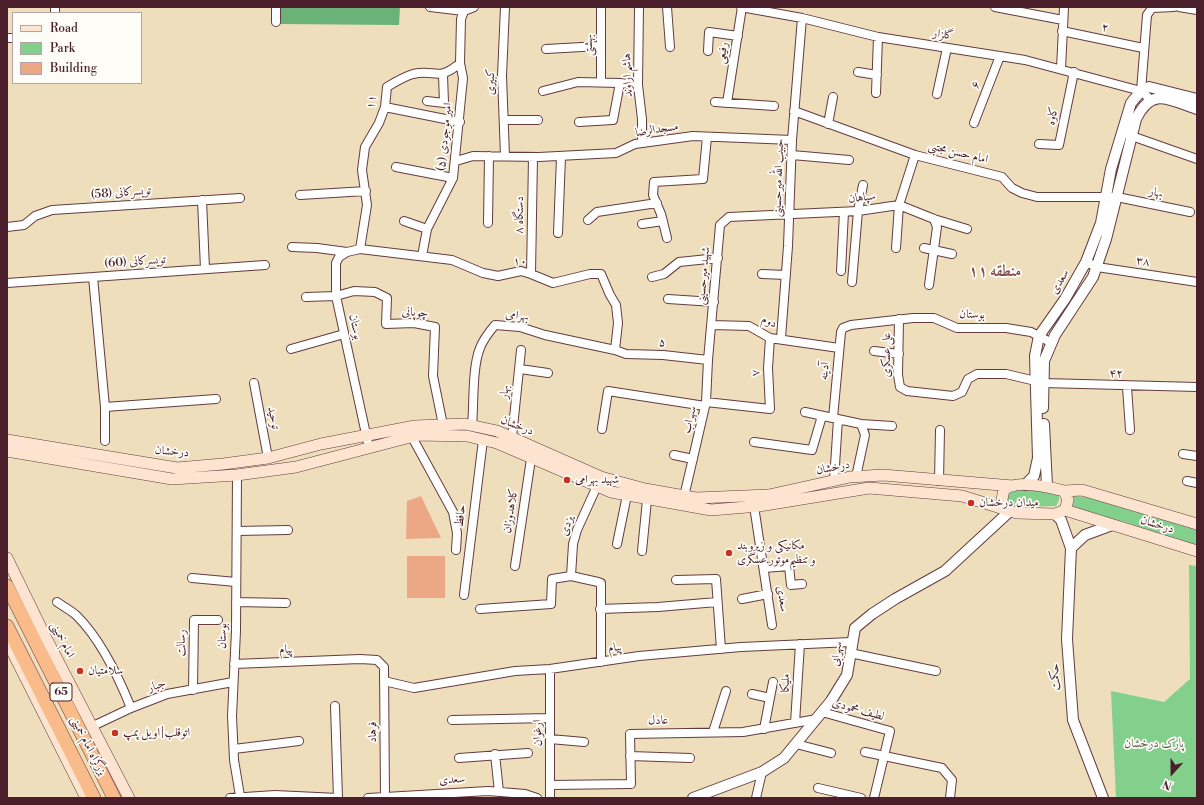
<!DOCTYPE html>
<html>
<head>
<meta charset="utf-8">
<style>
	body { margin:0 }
	#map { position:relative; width:1204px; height:805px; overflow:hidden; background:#efdebc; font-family:"Libre Bodoni",serif }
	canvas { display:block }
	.frame { position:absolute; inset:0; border:8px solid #4a1f2b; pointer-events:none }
	.legend { position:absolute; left:12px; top:12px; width:130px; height:72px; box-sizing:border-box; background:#fdfcf7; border:1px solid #b5a4a5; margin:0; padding:5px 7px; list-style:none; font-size:12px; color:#4a1f2b }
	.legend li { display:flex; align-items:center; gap:8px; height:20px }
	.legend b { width:20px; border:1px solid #b5a4a5 }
	.north { position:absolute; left:1152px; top:753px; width:40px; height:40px; -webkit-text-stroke:3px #fdfcf7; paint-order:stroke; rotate:201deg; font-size:11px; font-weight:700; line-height:16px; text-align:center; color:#4a1f2b }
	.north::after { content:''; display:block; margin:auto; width:14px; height:18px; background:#4a1f2b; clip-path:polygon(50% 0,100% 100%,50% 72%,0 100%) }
</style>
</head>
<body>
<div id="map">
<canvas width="1204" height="805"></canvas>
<div class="frame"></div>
<ul class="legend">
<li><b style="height:5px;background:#fde4d1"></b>Road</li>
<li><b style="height:11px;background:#83cf8c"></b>Park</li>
<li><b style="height:11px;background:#eca885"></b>Building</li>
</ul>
<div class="north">N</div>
</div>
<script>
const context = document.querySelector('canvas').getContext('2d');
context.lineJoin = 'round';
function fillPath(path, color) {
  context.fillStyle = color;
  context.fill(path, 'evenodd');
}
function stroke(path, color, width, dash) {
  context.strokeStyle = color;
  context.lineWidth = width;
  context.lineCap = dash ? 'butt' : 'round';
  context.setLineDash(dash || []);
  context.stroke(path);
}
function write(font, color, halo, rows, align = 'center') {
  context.font = font + ' "Libre Bodoni",Amiri,serif';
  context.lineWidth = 3.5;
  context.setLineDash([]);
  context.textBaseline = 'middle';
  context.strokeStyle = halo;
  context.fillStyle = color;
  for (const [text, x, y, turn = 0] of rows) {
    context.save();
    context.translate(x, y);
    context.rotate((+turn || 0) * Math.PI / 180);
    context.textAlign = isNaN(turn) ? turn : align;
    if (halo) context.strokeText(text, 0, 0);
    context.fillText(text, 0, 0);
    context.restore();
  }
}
fillPath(new Path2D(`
	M1013,490l34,1 12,3v6l-3,6 -44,1 -5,-5 1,-9z
	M1074,496l11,1 112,33v16l-72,-24 -52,-13z
	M1189,565l8,1v232h-81l-5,-107 53,11 26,-23z`), '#83cf8c');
fillPath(new Path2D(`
	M281,7h119l-1,18 -119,-1z`), '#6ab278');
fillPath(new Path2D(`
	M421,496l20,42 -35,1 1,-38z
	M407,556h38v42h-38z`), '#eca885');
const minor = new Path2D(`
	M276,7v15
	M430,7l34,4 10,-4
	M601,7v75
	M639,7l-1,78 4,34v24
	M667,7l3,40
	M741,7l61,11 76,19 147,23 116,31 9,8
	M995,7l68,13
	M1179,7l18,3
	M55,13v-6
	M1062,31l81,17
	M7,38h6
	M546,49l54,-3
	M708,51l1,-19 29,4
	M1061,69l3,-62
	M858,72l19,3
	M543,91l35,-9 42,1 18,2
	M1141,91l6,-76 5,-7 22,-1
	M876,93l2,-56
	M937,94l10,-46
	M427,101l17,2 -1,-28
	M715,102l59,4
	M727,103l15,-96
	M385,107l75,15
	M794,111l121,44 87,22 10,11 10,5 15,4h80l73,15
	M504,120h34
	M579,122l34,-2 7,-37
	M974,123l26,-67
	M828,124l5,-27
	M1126,134l71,25
	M1039,144l20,1 15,-73
	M792,155l57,5
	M505,156l-3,-80 3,-69
	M456,161l17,-5 66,1 77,-4 19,-9 58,-8 99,4
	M396,167l57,11
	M300,195l66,-4
	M202,200l3,69
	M588,220l9,-8 60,-9
	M404,221l23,8
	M488,223l1,-67
	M642,224l21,-3
	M7,227l17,-2 11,-9 17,-6 188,-12
	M558,233l3,-76
	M667,238l-6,-24 -8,-19 1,-13 49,-3 4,-42
	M292,247l25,1 30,4
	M896,248l3,-43 16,-50
	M924,248l28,6
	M360,249l7,-44 -5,-35 3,-23 14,-24 6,-16 2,-20c8,-5 16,-10 26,-13 23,-5 25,8 47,-11l1,-44 3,-8
	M422,256l5,-27 26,-51 10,-100 -3,-15
	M1086,262l11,5 100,15
	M841,271l3,-59
	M531,274l2,-117
	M762,274l24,1
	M93,277l12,130v34
	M652,277l12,-3 15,-12 39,-4
	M852,282l6,-71 5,-26
	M7,283l258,-18
	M929,285l8,-58 -3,-8
	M306,297l30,-1 18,-5 21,1 12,6 -1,26 28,-1 21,4 -2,49 11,54
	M668,299l46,3
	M899,319l-1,56 2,12 7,4 46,5 9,-4 6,-13 9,-5h29l38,9 153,4
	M712,325l37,1 21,12 69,10
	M781,338l7,-92 4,-106 10,-122
	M291,349l53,-15
	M874,351l25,3
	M520,369l28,4
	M254,383l14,75
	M1127,387l3,43
	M706,402l64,7 -2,-41 2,-30
	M105,407l111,-8
	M805,412l56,12 4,11 -9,42
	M833,418l8,-86 2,-4 8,-3 62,-7h21l23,10h49l25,4 21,11
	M861,424l31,2
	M472,426c2,-21 0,-59 8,-78 3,-8 9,-16 15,-23l25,2 25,8 70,15 11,4 37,1 45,5
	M602,429l6,-38 97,15
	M412,437l41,75 4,21 -1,17
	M512,437l9,-87
	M754,442l58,8 10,-34
	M369,448l-33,-152v-33l3,-6 8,-5 13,-3 92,11 31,13 15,3 23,-5 10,3 22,9 37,-9h11l9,21 6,10 2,18 -3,27
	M1183,454l14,2
	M674,455l19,4
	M237,475l-1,156 -4,85 2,44 6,36
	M834,481l4,-62
	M939,481l1,-51
	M1187,481l10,2
	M683,501l23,-99 2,-42 12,-135 9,-8 129,-6 41,-6 35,14 33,10
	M754,506l18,119
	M237,531l51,-1
	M617,544l10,-49
	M642,551l5,-51
	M515,566l16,-107
	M764,568l25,-2 2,19 11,-1
	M571,576l2,-32 4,-14 20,-44
	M192,578l44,4
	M676,580l40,-1 5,70
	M464,595l19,-155
	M742,599l26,-5
	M57,602c7,5 15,9 20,14 23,23 42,62 54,92
	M236,602l50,1
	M480,609l71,-5 1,-25 19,-3 27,6 3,1v79
	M600,609l58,-2 59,-5
	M850,653l86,18
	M234,664l126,-5 17,1 7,7 1,131
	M384,681l30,7 101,-17 35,-2 89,-13 102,-9 110,-5
	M193,690l1,-70h24
	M752,694l18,4
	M335,706l3,92
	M822,712l68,19 -16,67
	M452,720l98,-2
	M795,723l5,-79
	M93,726l38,-18 36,-14 66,-12
	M764,729l9,-47
	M713,732l13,-41
	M550,739l34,3
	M796,744l35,9
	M234,749l65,-8
	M865,752l77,16 10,12 -2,18
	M495,754l4,38
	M630,756l60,2
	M459,758l69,-5
	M550,785l81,-1 -1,-50 113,-2 74,-13
	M818,788l43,10
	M230,798l45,-3 63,3
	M368,798l120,-7 37,3 12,4
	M550,798v-129
	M756,798l6,-26`);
const tertiary = new Path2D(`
	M1043,408l1,-47 11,-26 38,-58 13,-38 30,-120c16,-33 33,-19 61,-10
	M1044,424l3,62
	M1025,485l9,-9 4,-18 -3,-102 4,-20 26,-37 21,-37 15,-39 10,-54 20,-66 10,-12 8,-4 48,12
	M1055,514l6,6 10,28 -4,91 6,81 30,78
	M1071,548l14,-13 27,-10
	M693,798l69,-26 22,-14 47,-57 16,-26 8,-47 17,-14 23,-15 50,-28 65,-60`);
const secondary = new Path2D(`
	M7,440l170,28 46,-4 45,-6 53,-14 94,-18 50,-2 32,7 104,46 44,12 51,9 73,-3 81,-18 33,-2 130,11
	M7,451l165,28 65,-4 59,-8 122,-32 49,1 30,7 114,49 100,18 48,-4 110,-18 93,8 55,17 38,1 10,-4 3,-10 -4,-9c-15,-4 -48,-12 -60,-1l-2,9 1,8
	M1064,491l18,-1 115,34
	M1065,510l132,41
	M7,558l37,76 85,164
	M7,641l79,157`);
const trunk = new Path2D(`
	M7,586l107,212
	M7,626l87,172`);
stroke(minor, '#633c41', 10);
stroke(tertiary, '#633c41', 12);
stroke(secondary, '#633c41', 12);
stroke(trunk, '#633c41', 14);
stroke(minor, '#fff', 8);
stroke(tertiary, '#fff', 10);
stroke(secondary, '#fde4d1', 11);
stroke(trunk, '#fabb8b', 13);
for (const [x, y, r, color] of [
	[567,480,4,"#c8321e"],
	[971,503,4,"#c8321e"],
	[729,553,4,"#c8321e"],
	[80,671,4,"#c8321e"],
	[115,733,4,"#c8321e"]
]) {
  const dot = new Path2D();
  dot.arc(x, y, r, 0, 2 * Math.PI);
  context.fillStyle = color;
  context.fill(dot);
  stroke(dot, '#fdfcf7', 1.5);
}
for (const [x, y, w] of [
	[61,692,22]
]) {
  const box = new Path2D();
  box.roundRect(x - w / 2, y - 9, w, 18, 3);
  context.fillStyle = '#fdfcf7';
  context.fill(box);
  stroke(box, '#4a1f2b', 1);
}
write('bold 11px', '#4a1f2b', null, [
	["65",61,692]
]);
write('12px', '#4a1f2b', '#fdfcf7', [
	["۲",1105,28,11],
	["گلزار",943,35,9],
	["بهشتی",589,45,-90],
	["رفیعی",723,53,-81],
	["هاشم اراوند",628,75,-92],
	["کبیری",491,82,-90],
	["۶",976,85,-69],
	["۱۱",372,102,-79],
	["کاوه",1053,116,-78],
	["مسجدالرضا",657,130,-9],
	["امیر موجودی (۵)",445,137,-84],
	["امام حسن مجتبی",958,153,14],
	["حبیب الله میرحسینی",779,178,-88],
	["تویسرکانی (58)",121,193,-4],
	["بهار",1156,193,12],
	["سپاهان",862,198,-7],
	["۸ دستگاه",520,215,-89],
	["تویسرکانی (60)",135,262,-4],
	["۱۰",520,262,1],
	["۳۸",1143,262,8],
	["شهید میرحسینی",704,276,-85],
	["سعدی",1060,282,-60],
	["چوپانی",415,313,4],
	["بوستان",972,315,2],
	["بهرامی",517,316,8],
	["دوم",769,322,23],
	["بوستان",355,327,78],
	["۵",662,343,2],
	["علی عسکری",887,355,-90],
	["آدینه",825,371,-84],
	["۷",756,373,-91],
	["۴۲",1116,374,2],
	["بهار",505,392,-84],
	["توحید",273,418,79],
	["سهراب",690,420,-77],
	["درخشان",517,426,22],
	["درخشان",172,452,5],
	["درخشان",833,468,-11],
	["کلاهدوزان",511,511,-81],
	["حافظ",461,516,-83],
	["درخشان",1157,525,17],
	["یزدی",567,526,-71],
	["سعدی",782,599,82],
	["بوستان",223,636,-88],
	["امام خمینی",62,640,63],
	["رسالت",182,643,-89],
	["پیام",615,648,-8],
	["پیام",286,650,-2],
	["سهرابی",837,654,-82],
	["حکمت",1056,677,-94],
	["ملیکا",786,683,-87],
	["جبار",157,686,-17],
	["لطیف محمودی",858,710,16],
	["عادل",658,721,-1],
	["فرهاد",373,732,-90],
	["ارغوان",538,733,-90],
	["بزرگراه امام خمینی",88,746,63],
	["سعدی",452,780,-4]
]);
write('12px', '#4a1f2b', '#fdfcf7', [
	["شهید بهرامی",575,480],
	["میدان درخشان",979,503],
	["مکانیکی و زیروبند",737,546],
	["و تنظیم‌موتور عسگری",737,560],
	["سلامتیان",88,671],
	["اتوقلب|اویل پمپ",123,733]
], 'left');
write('12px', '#5b5448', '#fdfcf7', [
	["پارک درخشان",1154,744]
]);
write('bold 16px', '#834f4a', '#fdfcf7', [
	["منطقه ۱۱",995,272]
]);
</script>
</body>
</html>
